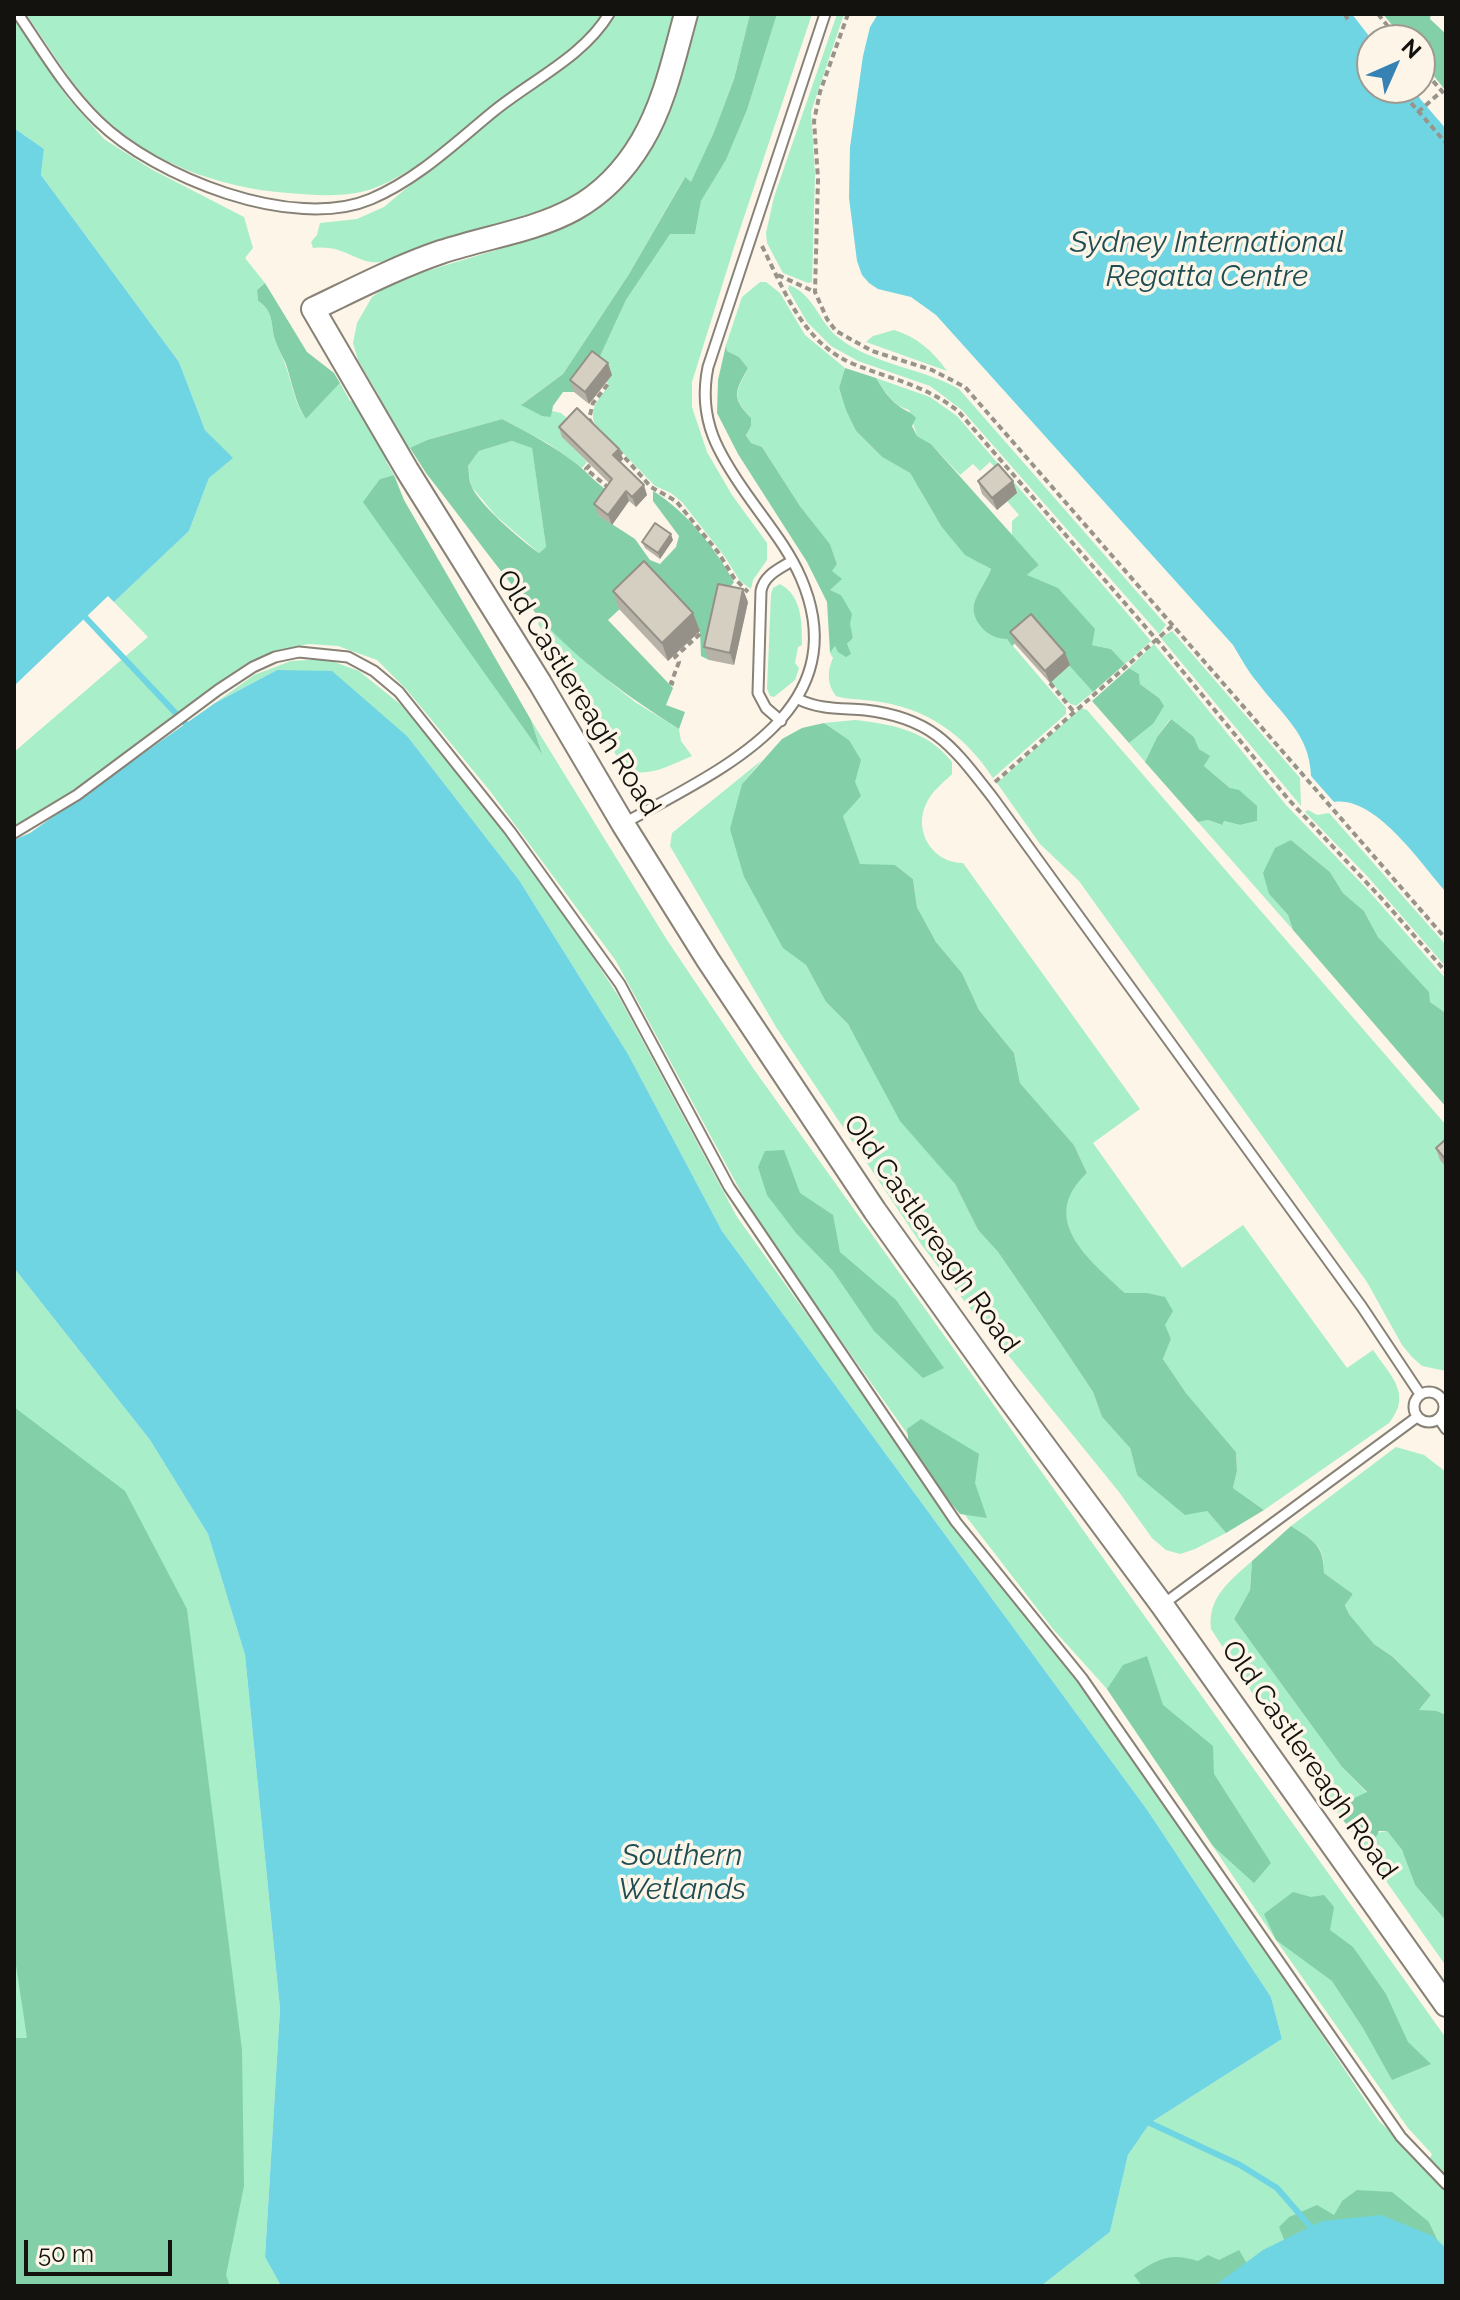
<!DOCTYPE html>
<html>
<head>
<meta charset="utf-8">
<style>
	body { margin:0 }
	#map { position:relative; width:1460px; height:2300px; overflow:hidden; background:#fcf5e8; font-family:Raleway,sans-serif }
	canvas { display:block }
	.frame { position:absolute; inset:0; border:16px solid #14120e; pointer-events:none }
	.north { position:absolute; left:1356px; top:24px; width:80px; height:80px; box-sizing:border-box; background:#fcf5e8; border:2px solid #9f9a91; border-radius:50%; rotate:45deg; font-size:22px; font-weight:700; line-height:32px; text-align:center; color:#14120e }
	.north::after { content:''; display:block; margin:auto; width:28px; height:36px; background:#3782b5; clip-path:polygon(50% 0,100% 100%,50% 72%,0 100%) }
	.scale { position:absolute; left:24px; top:2240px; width:148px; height:36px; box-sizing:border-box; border:4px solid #14120e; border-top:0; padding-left:10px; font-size:24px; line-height:28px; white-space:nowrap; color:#14120e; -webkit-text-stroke:6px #fcf5e8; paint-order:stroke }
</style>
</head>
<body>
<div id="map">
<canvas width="1460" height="2300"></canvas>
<div class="frame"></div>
<div class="north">N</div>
<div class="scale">50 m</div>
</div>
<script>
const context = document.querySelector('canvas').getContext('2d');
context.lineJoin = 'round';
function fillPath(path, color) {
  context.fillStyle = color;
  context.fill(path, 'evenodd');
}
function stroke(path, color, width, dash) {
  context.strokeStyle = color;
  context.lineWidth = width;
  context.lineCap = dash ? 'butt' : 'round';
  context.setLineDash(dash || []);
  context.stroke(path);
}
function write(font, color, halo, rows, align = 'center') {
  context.font = font + ' Raleway,sans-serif';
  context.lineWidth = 7;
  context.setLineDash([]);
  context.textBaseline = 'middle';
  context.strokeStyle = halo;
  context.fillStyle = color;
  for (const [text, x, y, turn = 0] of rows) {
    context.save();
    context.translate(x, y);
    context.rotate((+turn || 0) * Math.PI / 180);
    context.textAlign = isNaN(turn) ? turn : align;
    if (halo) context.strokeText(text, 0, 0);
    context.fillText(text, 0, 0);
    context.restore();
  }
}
fillPath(new Path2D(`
	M26,14h576c-25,40 -75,64 -111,92 -38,30 -73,66 -119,83 -27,9 -56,6 -84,4 -69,-5 -141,-31 -190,-81 -28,-29 -49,-65 -72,-98z
	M615,14h61l-20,74 -15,37 -30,42 -21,19 -35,24 -173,52c-27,3 -35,-18 -69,-14l-2,-6 6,-7 3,-12 37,-4 27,-12 100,-84 80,-55 24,-20z
	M697,14h53l-16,65 -20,53 -23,51 -7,-5 -55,96 -66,100 -41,30 29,13 1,-6 9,2 14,12 -12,12 24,25 -5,6 -33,-24 -47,-25 -75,21 -41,21 8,14 -14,4 161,272 -10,-31 136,220 86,128 693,970v210l-8,-7 -9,-19 -87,-21 -8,15 -120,70h-173l69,-54 18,-77 22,-32 132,-84 -11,-42 -123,-186 -426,-580 -94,-177 -109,-174 -111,-143 -131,-67 -62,33 39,-28 37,-14 35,-2 33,12 41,33 54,64 96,124 69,105 118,220 231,322 108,139 119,167 184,276 47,45 6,-12 -24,-26 -132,-188 -169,-251 -54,-60 -88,-114 -189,-266 -35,-57 -125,-231 -126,-170 -83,-101 -30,-30 -39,-14 -30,-2 -30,7 -29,12 -160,119 -75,45v-75l134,-115 -34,-35 75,-71 20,-53 23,-20 -27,-28 -26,-68 -138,-187 3,-26 -30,-21v-110l53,79 37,42 47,30 93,48 9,31 -8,10 20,25 -8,7 1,11c17,11 12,24 17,39 3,8 7,16 10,24 7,18 9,39 21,55l34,-36 10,18 29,-5 -21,-36 -5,-17 4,-20 15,-26 11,-8 37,-16 129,-39 34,-18 92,-122z
	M777,14h35l-76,227 -44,141v25l15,45 25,43 35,48v17l-14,20 -2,9 -11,-8 -15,-24 -43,-55 -11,-9 -16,-7 -60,-62c-7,-15 5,-27 14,-38l-12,-23 29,-63 44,-67 25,1 6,-33 25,-41 21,-50z
	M837,14h7l-33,98 4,62 -3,108 -4,1 -25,-10 -16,-30 -1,-10 8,-36z
	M760,282h6l14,11 25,42 40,33 -6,21 17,42 26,26 28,16 31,53 42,39 8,4c-8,23 -19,21 -15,50l31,20 59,69v6l-73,64c-29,-44 -66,-70 -119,-77 -13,-2 -25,-1 -38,-5 -9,-11 -9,-25 -3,-38l-3,-5 5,-7 12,-2 6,-6 -12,-43 -12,-5 3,-20 5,-6 -7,-20 -30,-38 -38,-59 -11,-4 -5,-9 5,-8v-8c-20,-22 -15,-25 -3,-50l-9,-11 -12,-6 -1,-6 16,-48z
	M789,285c26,10 29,37 50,53 32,26 83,30 120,51l207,236 -7,9 -197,-224 -32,-24 -72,-25 -27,-15 -24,-24 -19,-33z
	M894,330c23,7 39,21 53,41l-81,-29 7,-6z
	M876,378l54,19 27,19 194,225 -26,23 -14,-15 -19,-4 -65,-70 12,-10 -27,-30v-14l7,-6 -12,-14 10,-9 -27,-30 -10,9 -7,-7 -13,11 -29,-31 -14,-8 -8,-26c-15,-4 -25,-19 -33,-32z
	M512,441l20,6 14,100 -7,6 -43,-37 -25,-30 -3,-20 11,-15z
	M780,584c22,12 22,38 22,61l-4,2 -3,16 4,5 -4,12 -21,17 -4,-1 -3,-7 4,-95 2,-6z
	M540,619l51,48 44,35 44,27 2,12 11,15c-22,9 -43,22 -67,14l-87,-146z
	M1172,631l128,147 1,28 -140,-168z
	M1154,644l132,161 80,83 80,91v34l-16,-11 -52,-65 -14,-26 -21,-18 -13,-21 -39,-32 -22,54 19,21 5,15 -95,-108 10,-2 13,5 3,-4 16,4 17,-4 -27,-33 -26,-22 5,-10 -10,-7 -5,-12 -24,-18 -13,18 -12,25 -16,-19 24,-19 6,-26 -19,-14 -1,-10 -10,-6z
	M1070,665l23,27 -17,14 -7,-3 -18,-21z
	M1081,708l6,2 359,415v246l-24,-5 -10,-9 -10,-12 -35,-63 -288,-401 -39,-37 -43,-61z
	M855,720c37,4 73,11 97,42v12c-9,9 -21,18 -26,30 -13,28 7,59 37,59l177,246 -47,34 89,125 61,-43 104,143 26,-18c17,25 40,44 16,73l-125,87 -31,-22 4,-17 -1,-19 -50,-59 -23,-34 8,-20 -24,-46h-22c-28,-25 -73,-60 -55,-102 3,-7 12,-13 17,-18l-13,-28 -54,-62 -6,-30 -35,-43 -17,-37 -26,-31 -19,-35 -4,-28 -18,-14h-35l-17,-49 12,-34 -6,-42 -25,-17z
	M762,760l-20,24 2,93 39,70 23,18 20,37 22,22 36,63 52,74 19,23 23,46 20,22 61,89 34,51 9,25 28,31 7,27 70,36 19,22 -31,16 -15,5 -14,-4 -14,-12 -33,-46 -158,-195 -40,-53 -145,-217 -106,-181 2,-13z
	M1308,810l9,5 12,-2 117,132v22l-78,-90 -63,-65z
	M14,1268l136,172 58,94 37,121 35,354 -15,248 16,29h-267z
	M1396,1447l28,8 22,17v243l-9,-4h-19l13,-16 -38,-38 -19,-13 -25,-30 -4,-10 8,-10 -29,-21c1,-28 -11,-33 -33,-47z
	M1252,1561l-2,29 -16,29 108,148 25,26 -17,7 -7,20 -28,-36 1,-8 -43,-59 -13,-12 -49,-76c-4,-32 20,-49 41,-68z
	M1350,1830l11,6 26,-5 15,19 13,35 31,36v45z`), '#a8eec8');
fillPath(new Path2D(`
	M750,14h27l-30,96 -21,50 -25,41 -6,33h-25l-44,66 -29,63 -23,29h-11l-10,14 -2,11 -9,-1 -21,-11 42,-31 66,-100 56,-97 6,5 23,-50 20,-53z
	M1383,14h48l-1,5 16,15v57l-26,-32v-19h-16z
	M265,283l42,69 27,21 6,10 -34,36c-11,-16 -14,-37 -20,-55 -4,-8 -8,-16 -11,-24 -5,-15 0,-28 -17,-39l-1,-11z
	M726,345l1,6 12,6 9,11c-13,24 -17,29 3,50v8l-5,9 5,8 11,4 38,59 30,38 7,20 -5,7 10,8 -12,11 11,5 11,19 -2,10 3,14 -6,6 4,10 -5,3 -8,-5 -3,-6 -5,7 -3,-51 -20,-40 -69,-108 -21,-41 1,-33z
	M845,368l31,10c6,10 13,21 23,28 6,5 11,5 17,12l-4,8 5,10 14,8 108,121 -12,10 31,13 37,41 -3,16 19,4 14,15 -32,28 -58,-65 -23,19 -5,-7c-10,0 -18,-4 -24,-10 -22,-24 1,-39 8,-60l-26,-14 -24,-29 -31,-53 -28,-16 -26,-26 -10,-21 -7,-22z
	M502,419c27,14 52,27 76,46 12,10 20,20 34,29l-14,21 37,24 15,21 10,4 16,-17 3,-11 -26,-35v-10c34,21 62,57 81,91l-11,14 -14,64 -8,-4 -1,-25 -49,-51 -43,40 65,68 -7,17 19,7 -6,17c-50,-32 -99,-66 -139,-111 -41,-46 -76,-97 -114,-145l-16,-25 17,-8zM512,441l20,7 14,99 -7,6c-17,-12 -61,-49 -68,-68 -2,-5 -2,-14 -3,-19l11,-15z
	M394,475l10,25 127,220 11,34 -179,-252 17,-23z
	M1129,668l10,6 1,10 19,14 5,8 -11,18 -24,19 -37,-42z
	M1171,719l23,18 5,12 11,7 -6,10 26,22 9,2 18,16v15l-17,4 -16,-4 -2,4 -14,-5 -10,2 -53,-60 12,-25z
	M824,723l25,17 12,20 -6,22 6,14 -18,20 17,48 35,1 18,14 4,28 19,35 26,31 17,37 35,43 6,30 54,62 13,28c-50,46 2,87 38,120h22l18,4 8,14 -8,14 6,14 -8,20 23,34 50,59 1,19 -4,17 31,22 -38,23 -19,-22 -22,4 -48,-40 -7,-27 -28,-31 -9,-25 -34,-51 -61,-89 -20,-22 -23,-46 -55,-63 -52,-97 -22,-22 -20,-37 -23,-17 -39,-71 -14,-48 12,-45 40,-45 20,-11z
	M1291,840l39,32 13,21 21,18 14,26 51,55 1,10 16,11v94l-153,-177 -5,-15 -19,-21 -6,-21 12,-25z
	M784,1150l16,43 33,22 7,37 56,48 48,68 -21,10 -49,-47 -41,-60 -37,-38 -29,-38 -9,-28 7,-16z
	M14,1407l111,84 62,118 55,441 2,136 -18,89 4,11h-216v-248h13l-13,-86z
	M921,1419l58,35 -4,29 12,35 -27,-4 -50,-60 -3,-25z
	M1291,1526c22,14 33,19 33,47l29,21 -8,11 4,9 25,30 19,13 38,38 -12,15 18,1 9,4v206l-31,-36 -13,-35 -15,-19h-8l-3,6c-16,-1 -23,-4 -33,-17l7,-20 17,-8 -25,-25 -108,-148 16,-29 2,-29z
	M1147,1656l16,49 50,41 1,28 57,89 -17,20 -41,-37 -106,-157 16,-24z
	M1293,1892l18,5 13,-2 10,12 -4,23 23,17 33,47 22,48 23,22 -39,16 -29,-52 -31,-47 -56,-41 -12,-26z
	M1357,2190l35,2 37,30 9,19 -76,45h-220l-8,-11c24,-16 35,-23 64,-14l10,-6 11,5 20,-10 11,19 35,-27 -6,-15 10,-10 28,-12 17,10 8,-14z`), '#83d0a8');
fillPath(new Path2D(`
	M878,14h474l20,26v48h39l35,41v763c-26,-29 -70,-96 -112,-90l-23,-26c-1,-42 -30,-62 -53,-93 -10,-11 -17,-25 -25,-38l-297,-330 -25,-18 -33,-8 -9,-6 -7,-8 -5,-14 -8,-63 1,-51 13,-91 7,-29z
	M14,128l30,21 -3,26 138,187 26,68 28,28 -24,20 -20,53 -75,71 -6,-6 -94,90z
	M277,670l55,1 76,66 111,143 109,174 94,177 426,580 123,186 11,42 -132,84 -22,32 -18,77 -69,54h-760l-16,-29 15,-248 -35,-354 -37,-121 -58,-94 -136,-172v-428l16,-7 185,-130z
	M1381,2215l52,21 13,12v38h-232l49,-36 59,-29z`), '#70d5e2');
stroke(new Path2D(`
	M85,617l100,106
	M1150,2123l90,42 37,23 33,38`), '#70d5e2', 6);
const service = new Path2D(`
	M18,14c25,37 48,76 80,107 57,56 195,111 273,78 47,-20 85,-57 123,-88 38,-31 89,-54 115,-97
	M798,699c23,11 42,9 67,11 69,8 88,37 128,88l369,509 58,87
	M781,721l-15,-13 -8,-15 3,-102c3,-16 18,-22 31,-30
	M623,824c93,-53 236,-111 178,-246 -13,-30 -34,-55 -53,-82 -29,-41 -51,-76 -40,-129l117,-353
	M14,833l63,-38 141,-105 35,-23 22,-10 24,-5 49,5 26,14 25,21 111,139 110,153 109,203 227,335 126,156 319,459 45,47
	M1414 1407a15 15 0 1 1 30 0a15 15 0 1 1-30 0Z
	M1439,1419l7,10
	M1162,1605l255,-188`);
const tertiary = new Path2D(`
	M686,14c-12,43 -21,88 -44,127 -51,86 -117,84 -201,111 -44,15 -86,37 -128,57l94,161 133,213 83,141 85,136 167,251 130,182 157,212 284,400`);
stroke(service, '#878176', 13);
stroke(tertiary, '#878176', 26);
stroke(new Path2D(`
	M848,14l-28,78 -6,29 4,58 -3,113 12,27 9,12 36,20 60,19 33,17 481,552
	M1345,14l4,8
	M1378,14l21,26
	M1420,66l26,30
	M1398,88l48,55
	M1418,112l24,-21
	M762,246c23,46 42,99 94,119 35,14 71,21 102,46l198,228 133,161 94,100 63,72
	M778,275l37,17
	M592,424l-3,-5 4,-16 15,-19
	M618,450l33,37 25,14 42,51 16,26 14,14
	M590,465l-4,4 24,20
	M1050,683l24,29
	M674,684l-3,-1 8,-21 -4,-5 25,-23
	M995,782l178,-157`), '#99948b', 4, [6, 4]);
stroke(service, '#fff', 9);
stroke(tertiary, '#fff', 22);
fillPath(new Path2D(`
	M612,375l-23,29 -15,-12 -4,-12z
	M559,427l60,22 4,10 -3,3 27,33 -11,12 -7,-6 -17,24 -14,-10 -4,-11 15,-21 -47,-46z
	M978,481h35l4,12 -20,17 -15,-16z
	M673,540l-13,19 -15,-11 -3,-6z
	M613,591l80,22 7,18 -32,30 -49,-52z
	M748,602l-14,63 -25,-5 -5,-13z
	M1010,632l55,21 5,12 -20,18 -35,-39z
	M1446,1139v28l-6,-7 -4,-12z`), '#b7b2a7');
fillPath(new Path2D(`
	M608,363l4,12 -23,29 -4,-12z
	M619,449l4,10 -6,7 -4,-11z
	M1013,481l4,12 -20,17 -5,-12z
	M644,485l3,10 -11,12 -4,-10z
	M626,491l3,10 -17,24 -4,-10z
	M671,534l2,6 -13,19 -2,-6z
	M743,589l5,13 -14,63 -4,-12z
	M693,613l7,18 -32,30 -6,-18z
	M1065,653l5,12 -20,18 -5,-12z`), '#959188');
const building = new Path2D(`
	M592,351l16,12 -23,29 -15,-12z
	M577,408l42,41 -6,6 31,30 -12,12 -6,-6 -18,24 -14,-11 18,-25 -53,-52z
	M998,464l15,17 -21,17 -14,-17z
	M655,523l16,11 -13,19 -16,-11z
	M644,561l49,52 -31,30 -49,-52z
	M718,584l25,5 -13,64 -26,-6z
	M1031,614l34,39 -20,18 -35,-39z
	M1446,1139v21l-10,-12z`);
fillPath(building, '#d5cfc2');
stroke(building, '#959188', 2);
write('28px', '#14120e', '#fcf5e8', [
	["Old Castlereagh Road",578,693,58],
	["Old Castlereagh Road",931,1234,55],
	["Old Castlereagh Road",1309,1760,55]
]);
write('italic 30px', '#1f4d53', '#fcf5e8', [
	["Sydney International",1207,243],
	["Regatta Centre",1207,277],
	["Southern",682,1856],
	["Wetlands",682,1890]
]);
</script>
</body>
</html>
